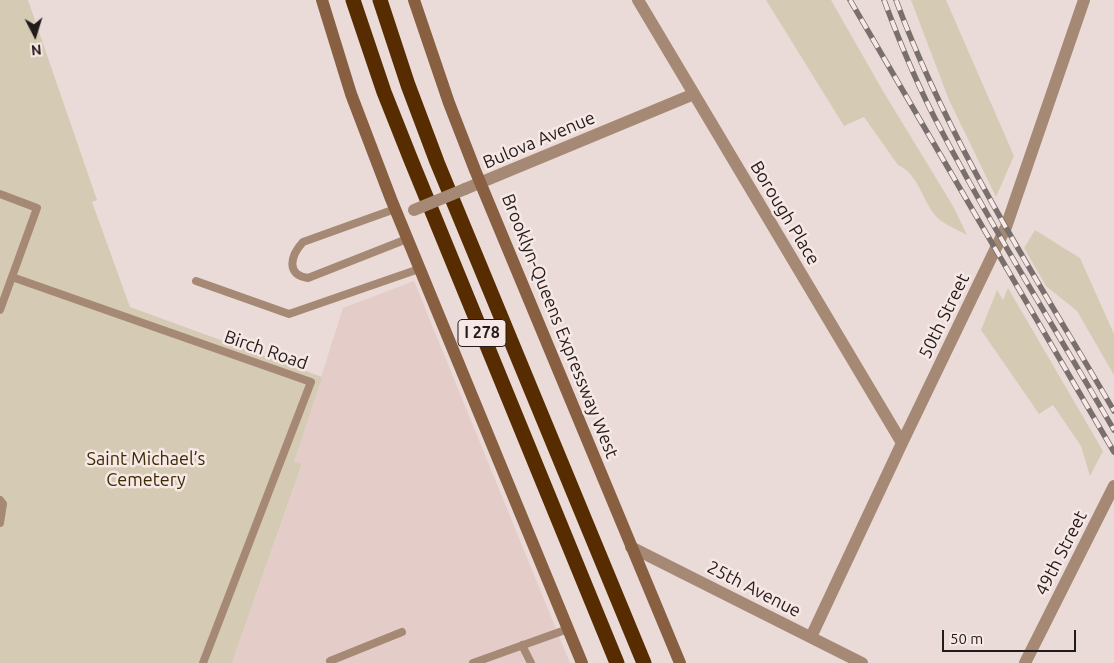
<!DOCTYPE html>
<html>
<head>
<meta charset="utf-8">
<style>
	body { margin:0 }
	#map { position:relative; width:1114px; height:663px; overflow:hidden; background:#eadbd8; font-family:Ubuntu,sans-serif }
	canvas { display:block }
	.north { position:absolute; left:10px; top:10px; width:50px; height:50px; -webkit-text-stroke:4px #f7e8e5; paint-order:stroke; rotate:175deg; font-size:14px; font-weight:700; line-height:20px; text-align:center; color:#211c1b }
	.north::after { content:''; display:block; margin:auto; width:18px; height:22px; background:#211c1b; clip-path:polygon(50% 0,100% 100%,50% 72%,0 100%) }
	.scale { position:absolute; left:942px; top:630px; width:134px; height:22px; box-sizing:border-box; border:2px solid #211c1b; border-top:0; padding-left:6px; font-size:15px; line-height:18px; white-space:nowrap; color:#211c1b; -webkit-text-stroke:4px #f7e8e5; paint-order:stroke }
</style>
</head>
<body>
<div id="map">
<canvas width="1114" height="663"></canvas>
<div class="north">N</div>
<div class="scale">50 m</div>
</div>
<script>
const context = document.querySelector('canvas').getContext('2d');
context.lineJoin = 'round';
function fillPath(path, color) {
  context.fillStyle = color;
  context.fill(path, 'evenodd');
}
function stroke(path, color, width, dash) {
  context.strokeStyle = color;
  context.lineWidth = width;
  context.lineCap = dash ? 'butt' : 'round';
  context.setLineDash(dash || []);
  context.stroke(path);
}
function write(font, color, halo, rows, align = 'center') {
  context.font = font + ' Ubuntu,sans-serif';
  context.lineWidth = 5;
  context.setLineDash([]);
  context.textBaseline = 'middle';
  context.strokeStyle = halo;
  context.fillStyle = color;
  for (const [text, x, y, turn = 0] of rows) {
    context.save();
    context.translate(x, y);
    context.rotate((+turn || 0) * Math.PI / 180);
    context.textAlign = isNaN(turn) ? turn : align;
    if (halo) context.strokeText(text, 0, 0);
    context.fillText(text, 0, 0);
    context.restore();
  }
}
fillPath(new Path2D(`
	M414,281l156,382h-338l70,-198 -8,-3 49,-154z`), '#e4ccc8');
fillPath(new Path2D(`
	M0,0h28l69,200 -5,2 38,105 192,70 -28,85 8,2 -70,199h-232z
	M766,0h65l52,91 70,115 14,29c-11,-6 -25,-11 -33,-21 -12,-16 -17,-41 -36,-49l-34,-48 -20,9z
	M911,0h35l68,156 -18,41 -47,-97z
	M1035,230l45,28 34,76v41l-37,-64 -31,-25 -22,-38z
	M1008,288l95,163 -13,25 -9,-30 -28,-41 -14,9 -58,-84 16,-40 6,10z`), '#d5cbb4');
stroke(new Path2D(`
	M0,194l37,14 -37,102
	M395,209l-92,33c-12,13 -18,33 5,36l99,-39
	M12,277l299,105 -108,281
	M196,281l93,33 130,-45
	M0,500l3,4 -3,19
	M522,645l9,18
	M331,663l-1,-2 72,-29
	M473,663l95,-34`), '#a68974', 8);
stroke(new Path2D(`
	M638,0l264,443
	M465,189l229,-95
	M631,547l231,116
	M811,637l91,-194 104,-216 78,-227
	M1025,663l89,-177`), '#a68974', 12);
stroke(new Path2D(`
	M322,0l29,94 40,105 191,464
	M414,0l35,103 26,67 205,493`), '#885f40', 12);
stroke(new Path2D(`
	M353,0l31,92 27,68 206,503
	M380,0l28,85 29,77 207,501`), '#582c01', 15);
const rail = new Path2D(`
	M850,0l264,452
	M884,0c16,43 34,87 56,128 54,103 116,202 174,302
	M896,0c54,146 140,277 218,411`);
stroke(rail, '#79706e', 5.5);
stroke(rail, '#f7e8e5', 4, [11]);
stroke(new Path2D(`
	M414,210l51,-21`), '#a68974', 12);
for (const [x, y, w] of [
	[482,333,48]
]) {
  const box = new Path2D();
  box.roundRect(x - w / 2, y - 13.5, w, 27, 4);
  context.fillStyle = '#f7e8e5';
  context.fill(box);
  stroke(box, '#211c1b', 1);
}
write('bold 16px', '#211c1b', null, [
	["I 278",482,333]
]);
write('18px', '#211c1b', '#f7e8e5', [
	["Bulova Avenue",539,140,-23],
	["Borough Place",785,213,59],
	["50th Street",944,316,-64],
	["Brooklyn-Queens Expressway West",560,326,68],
	["Birch Road",266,350,19],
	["49th Street",1061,553,-63],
	["25th Avenue",754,589,27]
]);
write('18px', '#3b2b03', '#f7e8e5', [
	["Saint Michael’s",146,459],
	["Cemetery",146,480]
]);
</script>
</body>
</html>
